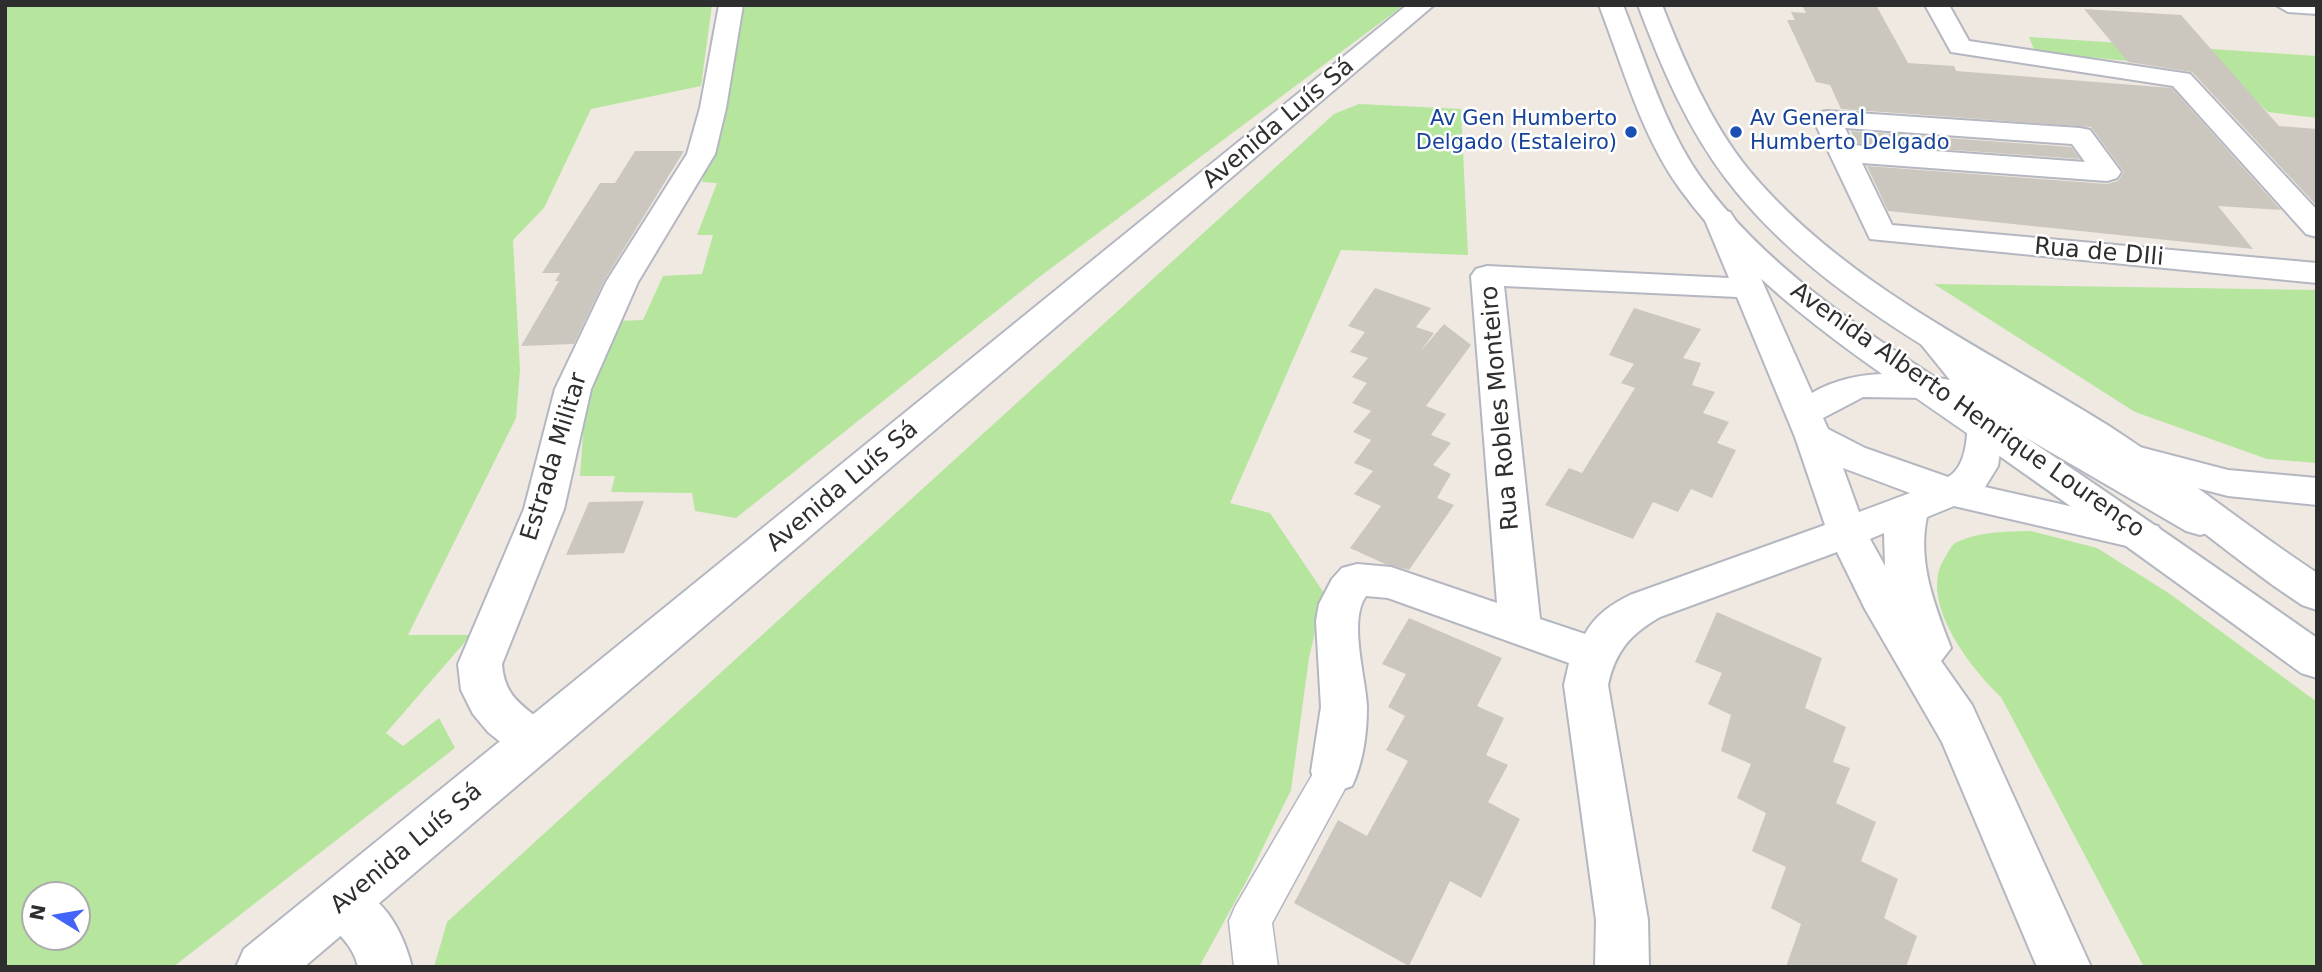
<!DOCTYPE html>
<html>
<head>
<meta charset="utf-8">
<style>
	body { margin:0 }
	#map { position:relative; width:2322px; height:972px; overflow:hidden; background:#efe9e1; font-family:"DejaVu Sans",sans-serif }
	canvas { display:block }
	.frame { position:absolute; inset:0; border:7px solid #2e2e2e; pointer-events:none }
	.north { position:absolute; left:21px; top:881px; width:70px; height:70px; box-sizing:border-box; background:#fff; border:2px solid #ababab; border-radius:50%; rotate:281deg; font-size:19px; font-weight:700; line-height:28px; text-align:center; color:#2e2e2e }
	.north::after { content:''; display:block; margin:auto; width:24px; height:32px; background:#4264fb; clip-path:polygon(50% 0,100% 100%,50% 72%,0 100%) }
</style>
</head>
<body>
<div id="map">
<canvas width="2322" height="972"></canvas>
<div class="frame"></div>
<div class="north">N</div>
</div>
<script>
const context = document.querySelector('canvas').getContext('2d');
context.lineJoin = 'round';
function fillPath(path, color) {
  context.fillStyle = color;
  context.fill(path, 'evenodd');
}
function stroke(path, color, width, dash) {
  context.strokeStyle = color;
  context.lineWidth = width;
  context.lineCap = dash ? 'butt' : 'round';
  context.setLineDash(dash || []);
  context.stroke(path);
}
function write(font, color, halo, rows, align = 'center') {
  context.font = font + ' "DejaVu Sans",sans-serif';
  context.lineWidth = 5;
  context.setLineDash([]);
  context.textBaseline = 'middle';
  context.strokeStyle = halo;
  context.fillStyle = color;
  for (const [text, x, y, turn = 0] of rows) {
    context.save();
    context.translate(x, y);
    context.rotate((+turn || 0) * Math.PI / 180);
    context.textAlign = isNaN(turn) ? turn : align;
    if (halo) context.strokeText(text, 0, 0);
    context.fillText(text, 0, 0);
    context.restore();
  }
}
fillPath(new Path2D(`
	M5,5h707l-11,81 -110,23 -47,99 -31,32 7,130 -4,48 -108,217h63l-85,98 17,13 36,-28 16,30 -282,219h-168zM35,895h42v42h-42z
	M742,5h662l-366,273 -302,240 -41,-7 -3,-18 -81,-1 4,-16h-35l6,-83 32,-72 25,-1 20,-44 39,-2 11,-39h-16l20,-52 -15,-1 31,-121z
	M2029,37l288,19v62l-49,-6 -34,-33 -33,-11 -166,-16z
	M1359,104l102,5 7,146 -127,-5 -111,253 40,10 54,80 -15,65 -18,132 -44,90 -48,87h-765l13,-45 887,-808z
	M1934,284l383,6v173l-50,-4 -132,-47z
	M2031,531l66,17 73,46 147,108v265h-173l-143,-270c-30,-28 -83,-96 -57,-138 4,-6 7,-14 13,-17 24,-11 48,-10 74,-11z`), '#b6e59e');
fillPath(new Path2D(`
	M1802,5h74l32,58 46,3 2,5 216,17 109,122 -63,-4 35,43 -365,-38 -21,-45 240,18 11,-3 6,-9 -33,-45 -250,-18 -11,-24 -14,-3 -29,-62h8l-4,-8 15,1z
	M2084,9l97,6 98,111 38,3v77l-125,-134 -64,-10z
	M1851,131l220,16 9,12 -224,-16z
	M635,151h49l-80,130 -30,63 -53,2 38,-65h-4l5,-8h-18l58,-90h15z
	M1375,288l56,20 -15,19 18,6 -14,19 24,-28 27,21 -45,61 20,8 -15,21 20,8 -18,22 18,9 -14,24 17,7 -45,65 -24,-6 -35,-16 31,-42 -27,-12 19,-23 -19,-8 17,-23 -18,-8 18,-21 -19,-8 15,-20 -15,-6 16,-19 -18,-6 15,-20 -17,-6z
	M1634,308l67,21 -18,29 18,5 -9,22 23,7 -12,21 26,9 -12,21 19,7 -24,48 -21,-9 -13,23 -25,-10 -20,37 -88,-34 24,-37 13,5 53,-85 -14,-5 13,-19 -25,-9z
	M644,501l-20,52 -58,2 23,-53z
	M1717,612l105,46 -17,50 41,19 -13,35 17,6 -14,35 40,19 -15,39 37,18 -14,39 33,18 -11,31h-120l15,-43 -30,-16 15,-41 -34,-16 14,-38 -29,-15 14,-34 -30,-13 10,-36 -23,-11 14,-31 -27,-11z
	M1409,618l93,40 -25,48 27,12 -18,37 22,10 -20,37 32,17 -39,79 -31,-17 -41,85 -115,-63 44,-83 29,16 41,-75 -22,-11 19,-34 -17,-9 18,-33 -24,-10z`), '#cbc7bf');
const service = new Path2D(`
	M1335,755l14,5 5,12 -82,151 6,44h-44l-5,-46 6,-14 86,-147z`);
const minor = new Path2D(`
	M719,5h24l-17,103 -11,46 -77,128 -47,107 -27,120 -62,155c3,46 39,44 56,79l-7,14 -16,6 -16,-6 -31,-25 -15,-18 -12,-24 -3,-26 66,-155 31,-120 51,-107 81,-128 13,-46z
	M1925,5h24l20,36 221,33 127,136v27l-11,-3 -133,-148 -222,-34z
	M2276,5h41v9l-29,-2z
	M1827,111l253,17 10,2 31,42 -4,6 -10,3 -245,-18 30,62 425,38v20l-447,-44 -57,-120 4,-6zM1845,128l227,16 13,18 -232,-17z
	M1719,209l11,3 4,6 78,175c41,-24 92,-22 138,-13l-38,-47 5,-7 12,-3 12,3 56,64 114,64 4,-6 13,-4 100,26 89,8v27l-89,-9 -77,-20 63,35 6,10 -6,10 -14,4 -14,-4 -182,-106 -6,41 -13,21 173,39 6,10 -6,10 -14,4 -190,-44 -27,11c-10,45 8,89 24,131l-10,13 31,44 119,262h-54l-95,-225 -77,-133 -28,-57 -177,65c-30,17 -45,35 -52,68l40,235 1,47h-54l1,-47 -32,-235 5,-22 -181,-65 -22,-2c-18,24 0,82 1,111 0,26 -4,56 -15,79l-17,6 -17,-6 -7,-14 10,-65 -5,-86 3,-17 13,-25 10,-11 15,-4 34,3 106,36 -26,-327 5,-7 11,-3 242,12 -25,-60 4,-6zM1504,286l233,11 58,140 30,88 -195,70c-18,9 -35,20 -45,39l-45,-15zM1863,397l65,1 39,8c1,22 2,59 -19,71l-83,-29 -37,-19 -5,-11zM1843,468l67,25 -51,19zM1884,533l1,33 -15,-27z
	M341,879c41,16 60,46 71,88h-54c-6,-29 -31,-38 -43,-64l8,-17z`);
const tertiary = new Path2D(`
	M1407,5h27l-1130,962h-68l8,-18z
	M1599,5h24c23,58 42,122 78,173 74,103 190,169 294,239 108,72 215,146 322,221v40l-16,-5c-108,-79 -217,-158 -327,-235 -105,-74 -217,-143 -294,-249 -39,-54 -57,-122 -81,-184z
	M1638,5h24c22,56 48,117 86,164 95,115 237,179 361,257 71,46 137,100 208,147v37l-15,-5 -28,-19c-64,-47 -125,-98 -191,-142 -122,-80 -266,-146 -356,-264 -40,-52 -66,-114 -89,-175z`);
stroke(service, '#b4b7c1', 3);
stroke(minor, '#b4b7c1', 4);
stroke(tertiary, '#b4b7c1', 4);
fillPath(service, '#fff');
fillPath(minor, '#fff');
fillPath(tertiary, '#fff');
for (const [x, y, r, color] of [
	[1631,132,7,"#1a4fb4"],
	[1736,132,7,"#1a4fb4"]
]) {
  const dot = new Path2D();
  dot.arc(x, y, r, 0, 2 * Math.PI);
  context.fillStyle = color;
  context.fill(dot);
  stroke(dot, '#fff', 2.5);
}
write('21px', '#164399', '#fff', [
	["Av Gen Humberto",1617,120],
	["Delgado (Estaleiro)",1617,144],
	["Av General",1750,120,"left"],
	["Humberto Delgado",1750,144,"left"]
], 'right');
write('24px', '#2e2e2e', '#fff', [
	["Avenida Luís Sá",1279,124,-40],
	["Rua de DIli",2099,253,5],
	["Rua Robles Monteiro",1501,408,-95],
	["Avenida Alberto Henrique Lourenço",1967,411,35],
	["Estrada Militar",555,457,-73],
	["Avenida Luís Sá",843,487,-40],
	["Avenida Luís Sá",407,849,-40]
]);
</script>
</body>
</html>
